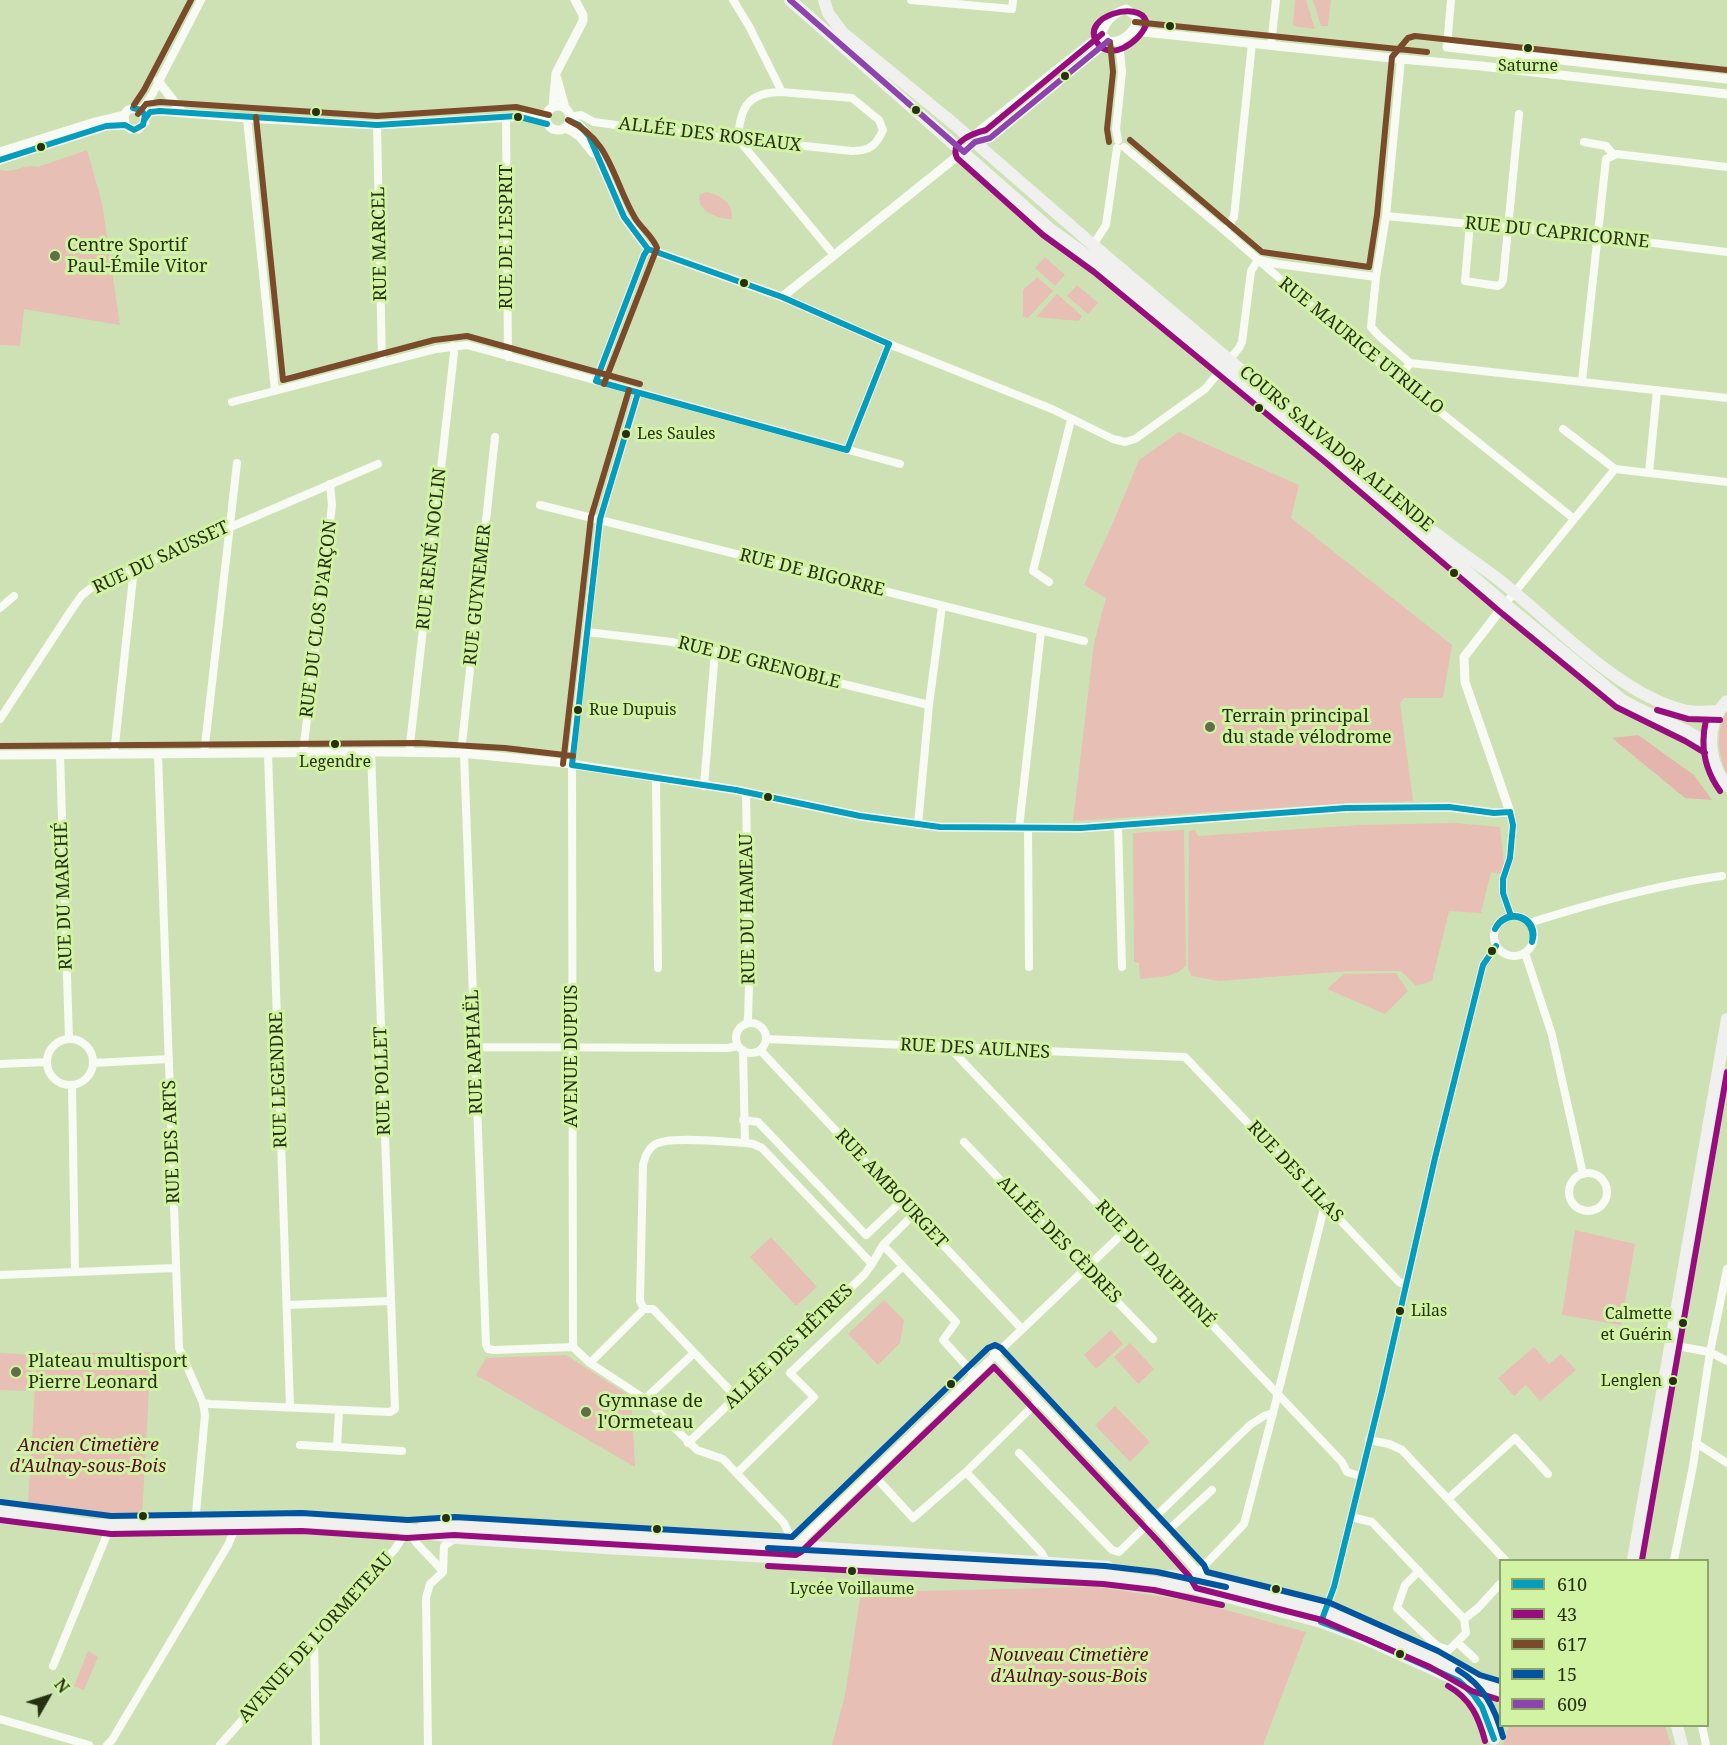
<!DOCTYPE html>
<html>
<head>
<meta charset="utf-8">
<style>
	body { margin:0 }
	#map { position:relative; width:1727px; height:1745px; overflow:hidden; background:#cee1b5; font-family:"Noto Serif",serif }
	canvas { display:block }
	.legend { position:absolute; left:1499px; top:1559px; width:210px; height:168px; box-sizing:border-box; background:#d2f3a3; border:2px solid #8da569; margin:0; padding:8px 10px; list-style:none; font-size:18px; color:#253111 }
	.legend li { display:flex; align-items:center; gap:12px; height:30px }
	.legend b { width:30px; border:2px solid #8da569 }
	.north { position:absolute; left:18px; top:1667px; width:60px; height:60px; -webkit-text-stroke:4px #d2f3a3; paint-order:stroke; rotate:51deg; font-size:16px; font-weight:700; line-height:24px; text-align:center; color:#253111 }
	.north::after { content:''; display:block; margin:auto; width:21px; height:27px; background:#253111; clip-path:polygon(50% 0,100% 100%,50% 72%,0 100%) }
</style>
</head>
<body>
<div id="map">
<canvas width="1727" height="1745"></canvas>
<ul class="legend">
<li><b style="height:8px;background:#049dbb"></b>610</li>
<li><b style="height:8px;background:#980d7d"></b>43</li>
<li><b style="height:8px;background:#7a4b2a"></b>617</li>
<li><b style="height:8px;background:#0054a0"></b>15</li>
<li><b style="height:8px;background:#8e44ad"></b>609</li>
</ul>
<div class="north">N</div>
</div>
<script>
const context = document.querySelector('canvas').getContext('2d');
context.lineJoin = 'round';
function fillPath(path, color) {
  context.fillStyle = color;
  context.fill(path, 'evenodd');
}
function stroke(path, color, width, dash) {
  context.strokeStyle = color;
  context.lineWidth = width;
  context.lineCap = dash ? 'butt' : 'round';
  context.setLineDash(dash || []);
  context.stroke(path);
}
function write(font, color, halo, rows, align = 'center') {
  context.font = font + ' "Noto Serif",serif';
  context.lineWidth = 6;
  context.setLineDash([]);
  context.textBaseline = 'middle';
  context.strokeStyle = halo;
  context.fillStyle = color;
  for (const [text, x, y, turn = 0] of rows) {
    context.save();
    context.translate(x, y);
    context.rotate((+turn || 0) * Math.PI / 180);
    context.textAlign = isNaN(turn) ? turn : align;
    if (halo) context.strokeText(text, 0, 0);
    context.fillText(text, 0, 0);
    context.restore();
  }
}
fillPath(new Path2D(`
	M1295,0h11l9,29 -22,-3z
	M1313,0h18l-3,26h-7z
	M87,150l15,53 18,122 -96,-16 -4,37 -20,-1v-175c15,4 24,-7 38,-3z
	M707,192c14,4 26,10 25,27 -14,0 -37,-8 -32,-25z
	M1045,257l20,18 -10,11 -20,-18z
	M1037,277l16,14 -25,27 -5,-1v-27z
	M1077,285l21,18 -10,11 -21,-18z
	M1057,294l25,22 -3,5 -43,-4z
	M1179,432l120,53 -8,33 161,127 -9,53h-39l-4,5 13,98 -61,2 -279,18 21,-178 12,-45 -22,-13 28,-60 27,-65z
	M1727,711v63c-9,-22 -12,-41 0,-63z
	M1455,823l45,4 5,48 -14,-3 -10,41 -32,-2 -17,70 -16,5 -15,-15h-52l-130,10 -28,-5 -3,-8 1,-137 6,-1 3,6 162,-11z
	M1184,830l2,135c-9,13 -31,12 -46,14l-1,-16 -5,-1 -1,-129z
	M1396,973l12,18 -23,23 -58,-25 17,-15z
	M1575,1230l60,14 -14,81 -59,-10z
	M771,1237l46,50 -21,19 -46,-49z
	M884,1300l20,20 -4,23 -22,22 -30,-31z
	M1111,1330l12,14 -27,25 -12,-14z
	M1130,1343l24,26 -16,15 -24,-27z
	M1534,1347l15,17 12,-10 15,16 -36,31 -14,-16 -12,11 -16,-18z
	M151,1352l-9,165 -46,-1 -68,-12 9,-150z
	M0,1353l32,2 -2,36 -30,-1z
	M566,1355l65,42 4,70 -159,-92 10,-17z
	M1115,1406l35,36 -20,20 -35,-37z
	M1096,1587l101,15 109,30 -43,113h-431l13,-50 15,-97 56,-7z
	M88,1651l10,6 -14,33 -10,-4z
	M1509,1726h156l6,19h-168z`), '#e7bfb5');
fillPath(new Path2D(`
	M1638,735l56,40 18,25 -27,-2 -73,-60z`), '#e3b5ad');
stroke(new Path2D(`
	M911,0l101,9 1,-9
	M1271,45l5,-45
	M1447,47l4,-47
	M1401,59l-15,157 -10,61 -5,50 8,9 31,27
	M782,92c-34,0 -42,15 -44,47l96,116
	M141,110l11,-15 49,-95
	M506,117l2,240
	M570,117l11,-2 13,7 59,8 199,21c17,0 24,-5 31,-21l-4,-10 -27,-22 -70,-6 -33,-66 -16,-26
	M247,118l28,273
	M377,125l5,237
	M1118,140l-2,-11 6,-57 -3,-31
	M1584,142l22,4 7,8
	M1124,147l101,84 129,112 219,175
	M1386,216l210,20 131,16
	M1470,223l-5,58 33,5 3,-2 2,-4 16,-166
	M1225,231l9,-14 18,-174
	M1093,245l13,-20 11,-77
	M1259,260l18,4 99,13
	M782,297l107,47 163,65 61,30 12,3 10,-3 70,-50 34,-41 3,-6 9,-71 7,-11
	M1400,378l10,-15 317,35
	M596,381l48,-126 4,-6
	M1582,381l24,-222 11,-5 110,13
	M232,402l204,-53 31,-4 433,119
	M1563,429l52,40 112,13
	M847,450l42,-106
	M1649,473l8,-83
	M540,505l544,136
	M1049,582l-16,-11 38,-151
	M1505,604l110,-135
	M0,608l14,-12
	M587,632l85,10 257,63
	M0,719l72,-110 10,-14 13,-10 283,-121
	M268,753l22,654
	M303,753l29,-248 -2,-21
	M409,753l45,-400 -1,-7
	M461,753l34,-316
	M60,754l9,285
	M114,754l20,-186
	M204,754l33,-291
	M464,754l22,591 2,4 6,1 79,-3
	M158,755l21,593 24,55 2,12 -10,109
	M656,778l2,190
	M704,786l11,-135
	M1510,812l3,13 -3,33 -7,21v14l8,23
	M918,825l11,-120 13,-99
	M1118,826l4,141
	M1019,828l22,-197
	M1028,828l1,139
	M1494 936a20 20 0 1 1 40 0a20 20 0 1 1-40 0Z
	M1529,923c64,-20 127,-38 193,-47
	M1525,953l27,82 31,139
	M736 1038a15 15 0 1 1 30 0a15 15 0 1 1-30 0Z
	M746,1024l2,-5 1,-33 -3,-194
	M766,1039l419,18 214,225 7,3
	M47 1062a23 23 0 1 1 46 0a23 23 0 1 1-46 0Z
	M475,1047l253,1 10,-2
	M950,1048l392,414 5,10 13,4
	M743,1050l2,93
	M760,1050l261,278
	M93,1063l76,-4
	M0,1064l47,-2
	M72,1085l3,186
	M743,1120l15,2 108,113 36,-34
	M964,1142l189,197
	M1569 1192a19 19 0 1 1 38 0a19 19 0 1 1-38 0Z
	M883,1245l73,77 -13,18 31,34
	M872,1264l11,-19 31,-31
	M0,1275l175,-7
	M287,1305l103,-4
	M644,1309l-4,-8 3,-136c2,-8 4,-15 11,-20 13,-10 72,-3 91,-2l8,1 9,4 110,116 -8,11 -176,168
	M644,1309h9l83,88
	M1671,1345l39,7 17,9
	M573,1347l-1,-590 28,-238 38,-126
	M573,1347l17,16 55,36 52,51 26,9 61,64 11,24
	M994,1354l170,180 33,37 4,9
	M590,1363l54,-54
	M645,1399l49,-46
	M203,1403l7,1 180,8 5,-3 -24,-657
	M1369,1440l20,4 13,6 103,110
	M1696,1443l31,20
	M300,1445l37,2 2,-37
	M337,1447l65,4
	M1019,1453l93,97 7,2 131,-127 14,-9 9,-3
	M871,1472l42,46 53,-46 72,-71
	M966,1472l75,80 6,11
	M737,1473l77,-76 -24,-24 113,-107
	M1448,1499l67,-61 33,36
	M1351,1517l21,5 92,97 14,-11 22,-24
	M408,1529c7,17 24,28 35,43
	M1164,1534l48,-44
	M795,1546l329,-314
	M1674,1560l19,-94 17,-114 17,-83
	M1419,1571l-14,14 -8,23 40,38 12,4 17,-17 -2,-14
	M1201,1580l2,-13 41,-43 29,-111 52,-209
	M1324,1614l10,-27 48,-196 53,-233 48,-193 13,-19
	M314,1642l2,103
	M1457,1642l18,17
	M53,1666l58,-141
	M0,1719l89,26
	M1702,1726l4,19
	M107,1745l5,-5 116,-195 9,-21
	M220,1745l175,-196 13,-20
	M428,1745l-2,-147 4,-14 13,-12 1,-26 12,-8`), '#f8faf4', 8);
stroke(new Path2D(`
	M1126,9l10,7c3,14 -15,28 -28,25l-6,-7c3,-13 12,-21 24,-25z
	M1134,31l267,28 80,7 246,28
	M1447,47l280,32
	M557,79l8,29
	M158,81l25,32
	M546 118a12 12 0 1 1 24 0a12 12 0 1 1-24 0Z
	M553,107l3,-34 27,-52v-6l-8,-15
	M145,119l5,-7 10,-1 87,7 130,7 169,-10
	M570,121l9,4 10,11 35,81 24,32 134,48 193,-155 15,-4 118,-97
	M564,128c15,4 20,14 29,25
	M975,142l2,-9 125,-99
	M0,152l95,-30 29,-7
	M0,160l106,-34 19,-1 6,4h7l7,-7 -2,-10 -9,-4 -6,2 -4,5 1,10
	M0,755l383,-3 78,1 103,10 172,27 124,26 80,11 141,1 265,-20 103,-1 45,6 16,-1 -45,-130 -1,-25 41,-53`), '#f8faf4', 9);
stroke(new Path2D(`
	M790,0l259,228 51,37 123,103 108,87 174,149 117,96c29,17 62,26 88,46
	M824,0l4,13 15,20 111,91 139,121 217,183
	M1422,522c24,21 51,38 76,57 54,42 119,114 185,131 12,3 24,2 36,1
	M1727,701c-23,23 -19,61 0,85
	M0,1511l95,14 207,-3 45,2 49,3 60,11 149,10 499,27 90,13 127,34 45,17 93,42c23,18 28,31 35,58
	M422,1528c63,-4 127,6 190,8 166,7 331,20 496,31
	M1633,1560l94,-541
	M1170,1576l31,4 124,31 109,48 42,24 24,7
	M1677,1726l5,19`), '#f0f1ef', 12);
stroke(new Path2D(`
	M145,119l5,-7 10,-1 217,14 139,-9 31,8
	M570,121l9,4 10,11 35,81 24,32
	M0,160l106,-34 19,-1 9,5 9,-5 2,-10 -4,-5 -8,-2
	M648,249l134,48 107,47 -42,106 -251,-69 48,-126z
	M572,765l164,25 124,26 80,11 141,1 265,-20 103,-1 45,6 16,-1
	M572,765l28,-246 38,-126
	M1510,812l3,13 -3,33 -7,21v14l8,23
	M1495,929c11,-24 46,-12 37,13
	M1495,929c13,-22 42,-12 37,13
	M1494,1739l-12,-32 -9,-13 -14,-13 -93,-42 -45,-17 13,-35 48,-196 53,-233 48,-193 13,-19`), '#049dbb', 6);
stroke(new Path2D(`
	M1146,25c-7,18 -37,38 -50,16 -14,-25 43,-41 50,-20
	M1102,34l-116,96c-12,3 -37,12 -29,28l86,77 51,37 231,190 174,149 117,96 69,34 20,12
	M1657,710l31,9 32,1
	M1706,720c-6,26 -2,49 14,71
	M0,1520l111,14 191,-3 105,7 47,-3 342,20 5,-3 193,-185 163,173 32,36 7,12 126,32 108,47 42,24 25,8
	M1642,1560l85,-488
	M768,1566l335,18 51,6 68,15
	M1448,1686c23,13 31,32 37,55`), '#980d7d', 6);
stroke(new Path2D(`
	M1135,22l292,30
	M134,105l10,-15 47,-90
	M138,114l8,-10 14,-2 217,14 139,-9 33,8
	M256,117l27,263 151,-40 33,-4 173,48
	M568,120c43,20 45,61 67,98 6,10 18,19 22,30l-53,136
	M1130,140l132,112 107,15 8,-52 15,-158 16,-19 7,-2 312,34
	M1109,142l-2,-13 6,-57 -3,-30
	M0,746l419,-3 86,5 68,8
	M563,764l28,-247 38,-127`), '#7a4b2a', 6);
stroke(new Path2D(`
	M1,1502l110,14 191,-3 106,7 47,-3 337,20 196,-189 7,-3 6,3 203,217 3,7 121,30 110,49 42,24 20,6
	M768,1548l337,18 52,6 69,15
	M1458,1670c26,16 37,38 45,67`), '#0054a0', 6);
stroke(new Path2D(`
	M790,0l174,152 11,-10 15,-4 118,-97`), '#8e44ad', 6);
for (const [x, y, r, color] of [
	[1170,26,5,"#253111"],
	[1528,48,5,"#253111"],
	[1065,76,5,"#253111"],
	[916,110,5,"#253111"],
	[316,112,5,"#253111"],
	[518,117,5,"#253111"],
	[41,147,5,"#253111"],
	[55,256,6,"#606f4a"],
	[744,283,5,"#253111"],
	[1259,408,5,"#253111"],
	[626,434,5,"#253111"],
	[1454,573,5,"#253111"],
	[578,710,5,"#253111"],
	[1210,727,6,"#606f4a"],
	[335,744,5,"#253111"],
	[768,797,5,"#253111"],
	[1492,951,5,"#253111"],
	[1400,1311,5,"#253111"],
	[1683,1323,5,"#253111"],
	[16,1372,6,"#606f4a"],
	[1673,1381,5,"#253111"],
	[951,1384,5,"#253111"],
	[586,1412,6,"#606f4a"],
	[143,1516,5,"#253111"],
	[446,1518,5,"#253111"],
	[657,1529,5,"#253111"],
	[852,1571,5,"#253111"],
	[1276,1589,5,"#253111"],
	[1400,1654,5,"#253111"]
]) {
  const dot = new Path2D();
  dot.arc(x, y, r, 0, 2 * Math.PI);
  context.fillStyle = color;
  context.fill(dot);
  stroke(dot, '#d2f3a3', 2);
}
write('16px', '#253111', '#d2f3a3', [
	["Saturne",1528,66],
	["Les Saules",637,434,"left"],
	["Rue Dupuis",589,710,"left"],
	["Legendre",335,762],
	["Lilas",1411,1311,"left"],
	["Calmette",1672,1314,"right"],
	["et Guérin",1672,1335,"right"],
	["Lenglen",1662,1381,"right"],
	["Lycée Voillaume",852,1589]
]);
write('18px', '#253111', '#d2f3a3', [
	["ALLÉE DES ROSEAUX",710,135,7],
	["RUE DU CAPRICORNE",1557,233,6],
	["RUE DE L'ESPRIT",507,237,-90],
	["RUE MARCEL",380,244,-91],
	["RUE MAURICE UTRILLO",1361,346,39],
	["COURS SALVADOR ALLENDE",1336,449,40],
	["RUE RENÉ NOCLIN",432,549,-84],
	["RUE DU SAUSSET",161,558,-25],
	["RUE DE BIGORRE",812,573,14],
	["RUE GUYNEMER",478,595,-84],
	["RUE DU CLOS D'ARÇON",319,619,-83],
	["RUE DE GRENOBLE",759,663,14],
	["RUE DU MARCHÉ",64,896,-92],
	["RUE DU HAMEAU",748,909,-91],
	["RUE DES AULNES",975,1049,3],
	["RUE RAPHAËL",475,1052,-92],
	["AVENUE DUPUIS",572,1056,-90],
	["RUE LEGENDRE",279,1080,-92],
	["RUE POLLET",383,1081,-92],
	["RUE DES ARTS",172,1142,-92],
	["RUE DES LILAS",1295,1172,47],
	["RUE AMBOURGET",891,1189,47],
	["ALLÉE DES CÈDRES",1059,1240,46],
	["RUE DU DAUPHINÉ",1155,1264,47],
	["ALLÉE DES HÊTRES",789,1347,-44],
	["AVENUE DE L'ORMETEAU",316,1638,-48]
]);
write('18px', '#253111', '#d2f3a3', [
	["Centre Sportif",67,246],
	["Paul-Émile Vitor",67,267],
	["Terrain principal",1222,717],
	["du stade vélodrome",1222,738],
	["Plateau multisport",28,1362],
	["Pierre Leonard",28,1383],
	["Gymnase de",598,1402],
	["l'Ormeteau",598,1423]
], 'left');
write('italic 18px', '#580b26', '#d2f3a3', [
	["Ancien Cimetière",88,1446],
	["d'Aulnay-sous-Bois",88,1467],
	["Nouveau Cimetière",1069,1656],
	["d'Aulnay-sous-Bois",1069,1677]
]);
</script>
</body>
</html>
